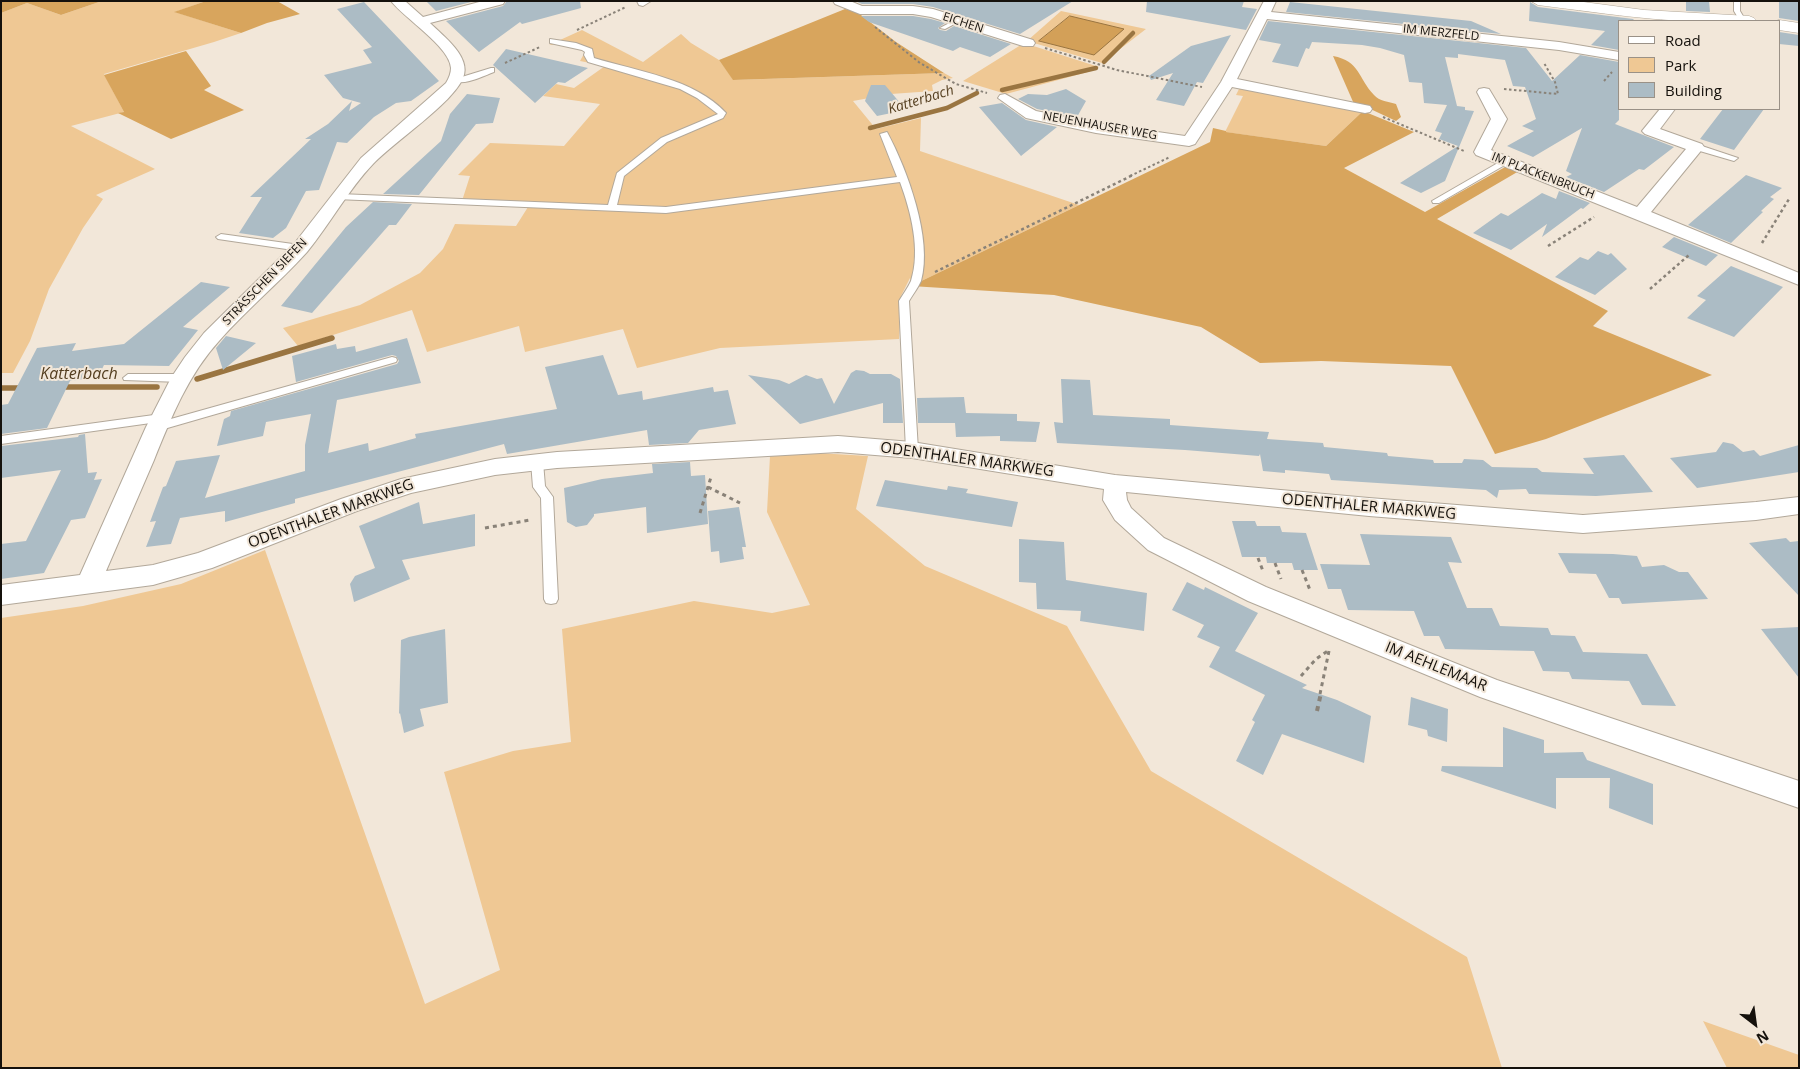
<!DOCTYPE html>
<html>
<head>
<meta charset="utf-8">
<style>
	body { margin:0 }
	#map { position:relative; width:1800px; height:1069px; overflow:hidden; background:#f2e7d9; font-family:"Open Sans",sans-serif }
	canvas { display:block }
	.frame { position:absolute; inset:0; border:2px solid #15110c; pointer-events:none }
	.legend { position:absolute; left:1618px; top:20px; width:162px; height:90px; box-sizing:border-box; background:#f2e7d9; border:1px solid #9a9187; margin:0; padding:6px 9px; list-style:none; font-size:15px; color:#15110c }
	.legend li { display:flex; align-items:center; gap:10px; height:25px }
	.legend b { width:25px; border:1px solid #9a9187 }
	.north { position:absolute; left:1730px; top:999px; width:50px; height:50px; -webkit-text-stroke:4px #f2e7d9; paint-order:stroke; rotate:150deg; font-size:14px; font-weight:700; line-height:20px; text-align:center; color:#15110c }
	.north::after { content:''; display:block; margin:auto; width:18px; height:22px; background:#15110c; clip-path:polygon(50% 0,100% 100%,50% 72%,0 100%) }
</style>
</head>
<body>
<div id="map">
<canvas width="1800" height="1069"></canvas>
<div class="frame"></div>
<ul class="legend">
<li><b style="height:6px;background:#fff"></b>Road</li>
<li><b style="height:14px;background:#efc894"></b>Park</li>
<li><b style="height:14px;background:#acbcc5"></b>Building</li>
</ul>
<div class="north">N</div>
</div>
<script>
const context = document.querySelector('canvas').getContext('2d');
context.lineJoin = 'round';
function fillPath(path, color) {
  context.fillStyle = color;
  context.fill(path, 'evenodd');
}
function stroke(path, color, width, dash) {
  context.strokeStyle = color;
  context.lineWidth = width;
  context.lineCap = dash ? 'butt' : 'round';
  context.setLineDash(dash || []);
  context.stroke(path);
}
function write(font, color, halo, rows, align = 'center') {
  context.font = font + ' "Open Sans",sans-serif';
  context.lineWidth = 4;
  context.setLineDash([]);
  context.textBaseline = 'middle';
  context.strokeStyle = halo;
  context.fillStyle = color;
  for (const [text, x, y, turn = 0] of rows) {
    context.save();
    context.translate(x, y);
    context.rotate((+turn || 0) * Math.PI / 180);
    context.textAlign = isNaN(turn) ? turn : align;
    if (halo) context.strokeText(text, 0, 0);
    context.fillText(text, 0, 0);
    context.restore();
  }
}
fillPath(new Path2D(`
	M102,1h104l-31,11 66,21 -27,9 -110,32 20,38 -53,14 84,43 -59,26 7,4 -20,29 -34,61 -19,52 -17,32h-12v-360l26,-10 34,12z
	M1061,11l85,18 -44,34 -75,-22z
	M582,30l61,32 38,-28 10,9 28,17 15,20 210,-7 9,5 -11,2 -10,5 1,6 -42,3 -38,7 23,28 45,-11 -1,33 159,54 -168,81 -1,-8 -9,18 -2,43 -179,9 -83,20 -14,-39 -98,23 -6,-26 -92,26 -15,-42 -114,36 -15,-18 77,-23 60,-32 23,-24 12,-25 61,2 12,-19 -67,-3 9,-28 -12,-1 32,-32 74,3 36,-42 -57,-8 13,-12 18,4 31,-22 -25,-5 5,-9 -19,-8 -17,1z
	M1024,43l75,24 -11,5 -82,22 -43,-13z
	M1240,87l123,24 -37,35 -101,-14 18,-36 -7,-1z
	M817,453l51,3 -12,53 69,57 142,60 84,145 316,186 35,111h-1501v-450l82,-12 98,-22 84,-34 160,454 75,-34 -56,-198 69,-21 58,-9 -9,-113 132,-28 78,12 38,-8 -43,-93 3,-56z
	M1703,1021l96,34v13h-72z`), '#efc894');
fillPath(new Path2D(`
	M1,1h101l-41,14 -34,-12 -26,10z
	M206,1h71l23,13 -33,9 -26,10 -67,-21z
	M845,9l12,3 39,30 48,31 -211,7 -14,-20z
	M186,51l25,35 -7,4 40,20 -73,29 -53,-26 6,-1 -20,-37z
	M1333,56c27,5 25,22 41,39 5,6 15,7 22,9l5,13 -5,4 -32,-15 -10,-2z
	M1363,111l51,21 -70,36 81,44 82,-46 12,5 -82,48 171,92 -15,15 119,49 -166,64 -51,15 -44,-88 -130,-5 -61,2 -59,-36 -147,-32 -143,-9 299,-144 3,-14 13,3v1l100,14z`), '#d8a55d');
const water = new Path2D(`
	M1070,16l54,13 -30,26 -55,-14z`);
fillPath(water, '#d3a058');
stroke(water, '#9a7541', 1);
stroke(new Path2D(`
	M1104,62l29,-29
	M1002,90l94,-22
	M870,128l77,-20 30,-15`), '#9a7541', 4.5);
stroke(new Path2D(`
	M197,379l135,-41
	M58,387h99
	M1,388h26`), '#9a7541', 5.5);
fillPath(new Path2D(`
	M426,1h49l-39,10z
	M507,1h73l1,7 -59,16 -2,-2 -41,30 -33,-31 57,-15z
	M855,1h218l-53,33 -87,-27 -20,-3h-51z
	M1147,1h97l-2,6 15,2 -11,21 -100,-18z
	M1686,1h23l1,11 -24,-1z
	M1779,1h20v20l-20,-3z
	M364,2l75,79 -28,20 -15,2 -22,14 -27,26 -10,-1 -18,48 -13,1 -20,37 -13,10 -34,-5 23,-36h-12l61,-58h-6l23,-15 24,-23 -3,10 12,-8 -18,-5 -19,-23 48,-12 -9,-13 9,-3 -35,-38z
	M1290,2l181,19 30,13 -215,-22z
	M1530,2l8,5 95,12 2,2h-16v29l-28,-5 14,-14 -76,-10z
	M861,16h52l18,3 14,4 -7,5 2,2 6,1 8,-5 57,18 -21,13 -30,-10 -7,4 -84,-29z
	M1268,21l258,27 26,33 28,-26 39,7v58l-4,4 59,23 -30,23 -5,-1 -35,23 -38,-15 6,-3 -6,-3 16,-43 -49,29 -26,-11 27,-15 -12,-5 14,-7 -11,-32 -12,-1 -8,-26 -47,-6v4l-13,-1 12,49 8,1v3l9,1 -29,70 -24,12 -21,-10 58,-37 -19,-7 3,-6 -7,-2 12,-26 -23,-2 -2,-20 -13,-1 -5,-27 -24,-7 -18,-3 -50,-3 -3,7 -3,-1 -8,19 -26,-5 9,-18 -22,-4z
	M1779,32l20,3v11l-20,-2z
	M1231,35l-28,48 -6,-1 -13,24 -28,-6 17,-27 -22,7 -2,-4 42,-30z
	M506,49l82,19 -23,15 -7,-1 -23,21 -42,-38z
	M871,85h14l21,25 -29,6 -12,-15z
	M1066,89l20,12 -9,16 -40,-8 -19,-10 10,-5 19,1z
	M467,94l33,4 -7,25 -17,1 -57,71 -36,-1 58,-53 9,-27z
	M1002,103l24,17 31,7 -36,29 -42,-49z
	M1723,109h41l-30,41 -34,-11z
	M1746,175l36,13 -12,9 4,2 -13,12 2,1 -32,31 -43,-18z
	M1559,191l31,12 -7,6 -2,-1 -39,29 5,-13 -36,26 -38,-17 28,-20 7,3 34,-23 14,6z
	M373,202l39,2 -16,21h-7l-77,88 -31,-7 65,-79z
	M1674,237l44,18 -12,11 -44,-19z
	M1598,251l10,4 3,-2 16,16 -32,26 -40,-18 25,-20 8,3z
	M1731,266l52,21 -49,50 -47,-19 19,-18 -9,-4z
	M201,282l29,5 -47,40 15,3 -29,36 -65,-1 -6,12 -28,4 -23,47 -46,6v-29l7,-1 29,-56 39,-5 -4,8 52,-7z
	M226,336l30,7 -33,27 -7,-22z
	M407,338l14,45 -84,17 -9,53 40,-10 1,8 47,-13 -1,-4 142,-25 -12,-42 58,-12 15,40 24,-4 1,9 70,-13 1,5 14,-2 8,34 -37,6 -11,13 -39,2 -2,-15 -140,24 -3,-10 -209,55v4l-70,19v-11l-45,7 -9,26 -25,3 10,-26 -6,1 13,-35 3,-1 10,-25 44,-6 -15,43 100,-27v-26l6,-31 -45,8 -3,14 -46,10 7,-27 6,-3 1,-5 166,-47 2,-3 -3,-5 -4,-1 -96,27 -4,-26 44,-12 1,5 18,-3 1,6z
	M856,370l8,1 6,3h21l9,5 3,44h-20v-20l-83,21 -52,-49 31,5 10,4 17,-9 11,4 5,-1 12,26 17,-31z
	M1061,379l29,1 3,35 77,4v6l99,7 -2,7 56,4 1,4 63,6 1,3 45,4 1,3h28l2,-4 19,1 9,7 45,1 5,4 52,2 -11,-16 41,-3 29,37 -57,4 -67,-2 -3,-5 -27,1 -2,8 -11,-8 -155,-10 -2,-6 -44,-4v3l-22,-2 -3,-17 -1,2 -74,-6 -128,-7 -3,-21 9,1z
	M964,397l2,16 51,1v7l23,1 -4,20 -36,-1v-5l-44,1 -1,-14h-37l-1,-25z
	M85,434l3,39 9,-1 -3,8 8,-1 -17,39 -14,2 -27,53 -43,6v-35l25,-3 35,-71 -60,8v-32l77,-9 1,-2z
	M1723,442l10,2 10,8 11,-2 6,6 39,-11v27l-102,16 -27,-30 46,-6z
	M690,462l1,14 14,-1 3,49 -61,9 -1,-26 -52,7v2l-7,9 -11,2 -9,-5 -3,-34 38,-9 51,-6 -1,-9z
	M885,480l62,10 1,-4 20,3 -2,4 52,9 -6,25 -136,-21z
	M419,502l4,22 52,-10v32l-73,14 8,19 -56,23 -4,-18 5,-8 20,-8 -16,-42z
	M739,507l7,40h-4l2,12 -24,4 -1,-12 -8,1 -3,-41z
	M1232,521h23l2,5h23l2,6 24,1 12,37h-24l-2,-7h-25l-1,-6h-24z
	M1360,534l91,3 11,26 -14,-1 19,46h25l8,18 48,2 3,7 24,1 8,16 64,2 29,52 -34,-1 -13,-24 -57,-2 -3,-7 -26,-1 -9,-20 -89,-2 -6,-13h-15l-10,-25 -66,-1 -7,-21h-13l-8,-25 50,1z
	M1786,538l4,4 9,-1v55l-50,-53z
	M1019,539l45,3 2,38 81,13 -3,38 -64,-10 1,-10 -44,-2 -1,-26 -17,-1z
	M1558,553l55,1 24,2 5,11 22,-2 15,7h9l20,27 -86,5 -3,-6h-10l-13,-24 -27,-1z
	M1187,582l17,8 1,-3 53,26 -23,38 72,34 -5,3 35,12 34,16 -7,47 -82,-29 -19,41 -27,-14 19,-39 -3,-2 13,-25 -56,-28 11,-20 -23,-10 7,-12 -32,-15z
	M1799,627v51l-38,-49z
	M445,629l3,74 -28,6 4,17 -20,7 -4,-20 -1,1 2,-74 8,-3z
	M1411,697l37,12 -1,33 -19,-6 -1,-6 -19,-5z
	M1503,727l41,13v13l39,-1 4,8 66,24v41l-44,-17 1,-30h-54v31l-115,-38 1,-5 61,1z`), '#acbcc5');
const service = new Path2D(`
	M1734,1h6v10l6,10h-6l-6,-10z
	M955,20l5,1 -15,8 -5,-1z
	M550,39l26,4 16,6 2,9c43,13 101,21 132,55l-3,5 -56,24 -43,34 -7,29 49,2 231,-30 -17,-43 7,-2c20,37 46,107 34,149 -3,7 -8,13 -12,20l9,149 -2,3 -4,1 -6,-4 -7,-149c4,-7 9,-13 12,-20 10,-31 0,-69 -11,-99l-234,31 -330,-14 -1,-2 4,-3 269,11 9,-32 44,-35 57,-24 -21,-16 -17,-9 -92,-27 -4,-7 1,-3 -3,-2 -32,-7z
	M491,68h3v4c-11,4 -31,15 -42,8z
	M1693,145h6l39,13 -4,3 -41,-12z
	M1503,160l7,2 -71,41h-6l-1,-2z
	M221,234l79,11 5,3 -5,3 -82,-12 -2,-2z
	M392,357l4,1 1,2 -1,2 -239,69 -6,-4 2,-3z
	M128,374h53l5,4 -5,4 -57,-2 -1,-2z
	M161,414l6,4 -2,3 -164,23v-8z
	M537,458l6,4 2,24 8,11 5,102 -2,4 -5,1 -5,-1 -2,-4 -3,-101 -8,-11 -2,-25z`);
const minor = new Path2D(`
	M391,1h14l18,16 60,-16h22l-2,3 -73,19c13,13 42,34 33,55 -11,26 -68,63 -90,86 -25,26 -43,60 -66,88 -28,31 -61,58 -88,89 -31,34 -48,77 -65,119 -16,37 -32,74 -48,111l47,-6 45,-12 143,-54 60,-20 94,-20 62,-7 281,-16 74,6 203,33 254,23 214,17 173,-13 43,-5v17l-43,6 -173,13 -214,-17 -243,-24 1,8 4,8 33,30 102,49 231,93 302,101v27l-319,-111 -232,-96 -100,-51 -33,-30 -12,-20 1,-11 -192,-31 -74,-6 -281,16 -62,7 -84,18 -54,18 -145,57 -59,17 -152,20v-20l79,-10 66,-148 25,-49 14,-21 19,-24 90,-89 67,-86 85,-75c3,-5 5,-10 5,-15 -1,-21 -47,-50 -60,-67z
	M637,1h14l-8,5 -4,-1z
	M833,1h17l12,5h51l20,3 100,31 2,3 -2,3h-10l-92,-29 -18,-3h-53l-25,-10z
	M1264,1h12l-5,11 288,30 60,10v8l-60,-10 -292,-31 -30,60 128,26 5,1 2,3 -2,3 -5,1 -133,-26 -37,57 -6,2 -93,-13 -70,-15 -28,-20 2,-3 5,-1 31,17 60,12 89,13 36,-54z
	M1484,88l5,1 18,30 -16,31 146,57 49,-58 -41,-15 -3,-3 18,-22h15l-15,20 42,15 2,3 -53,65 148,61v12l-323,-130 -2,-3 17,-33 -14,-27 2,-3z`);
const secondary = new Path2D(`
	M1531,1h45l68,9 105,6 5,2 3,3c-73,5 -147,-7 -219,-16z
	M1779,20l20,3v10l-20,-3v-9h-3z`);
stroke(service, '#b2a89a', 2);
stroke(minor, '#b2a89a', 2);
stroke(secondary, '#b2a89a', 1);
stroke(new Path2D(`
	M875,27l45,36 36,21 31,9
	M577,30l49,-23
	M1045,48l72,22 85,17
	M505,63l35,-16
	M1604,81l8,-9
	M1504,89l54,5 -3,-12 -11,-19
	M1383,117l81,34
	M1130,176l40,-19`), '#898278', 2, [2.5, 2.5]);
stroke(new Path2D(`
	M1762,243l27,-44
	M1548,246l46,-29
	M935,272l198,-97
	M1650,289l39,-34`), '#898278', 2.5, [3, 3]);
stroke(new Path2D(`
	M708,487l32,16
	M700,513l11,-36
	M485,528l45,-8
	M1258,558l5,13
	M1275,563l6,16
	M1302,570l8,20
	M1301,676l15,-17 13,-9
	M1320,694l9,-43`), '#898278', 3, [4, 4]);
stroke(new Path2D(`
	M1317,711l4,-18`), '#898278', 4, [5, 5]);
fillPath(service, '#fff');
fillPath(minor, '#fff');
fillPath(secondary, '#fff');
write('12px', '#15110c', '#f2e7d9', [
	["EICHEN",963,23,18],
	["IM MERZFELD",1441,33,6],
	["NEUENHAUSER WEG",1100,126,10],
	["IM PLACKENBRUCH",1543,176,21],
	["STRÄSSCHEN SIEFEN",265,282,-46]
]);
write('italic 14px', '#543e1f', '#f2e7d9', [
	["Katterbach",921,100,-17]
]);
write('15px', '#15110c', '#f2e7d9', [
	["ODENTHALER MARKWEG",967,460,8],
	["ODENTHALER MARKWEG",1369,507,5],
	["ODENTHALER MARKWEG",331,514,-20],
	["IM AEHLEMAAR",1436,667,22]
]);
write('italic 16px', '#543e1f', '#f2e7d9', [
	["Katterbach",79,374]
]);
</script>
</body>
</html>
